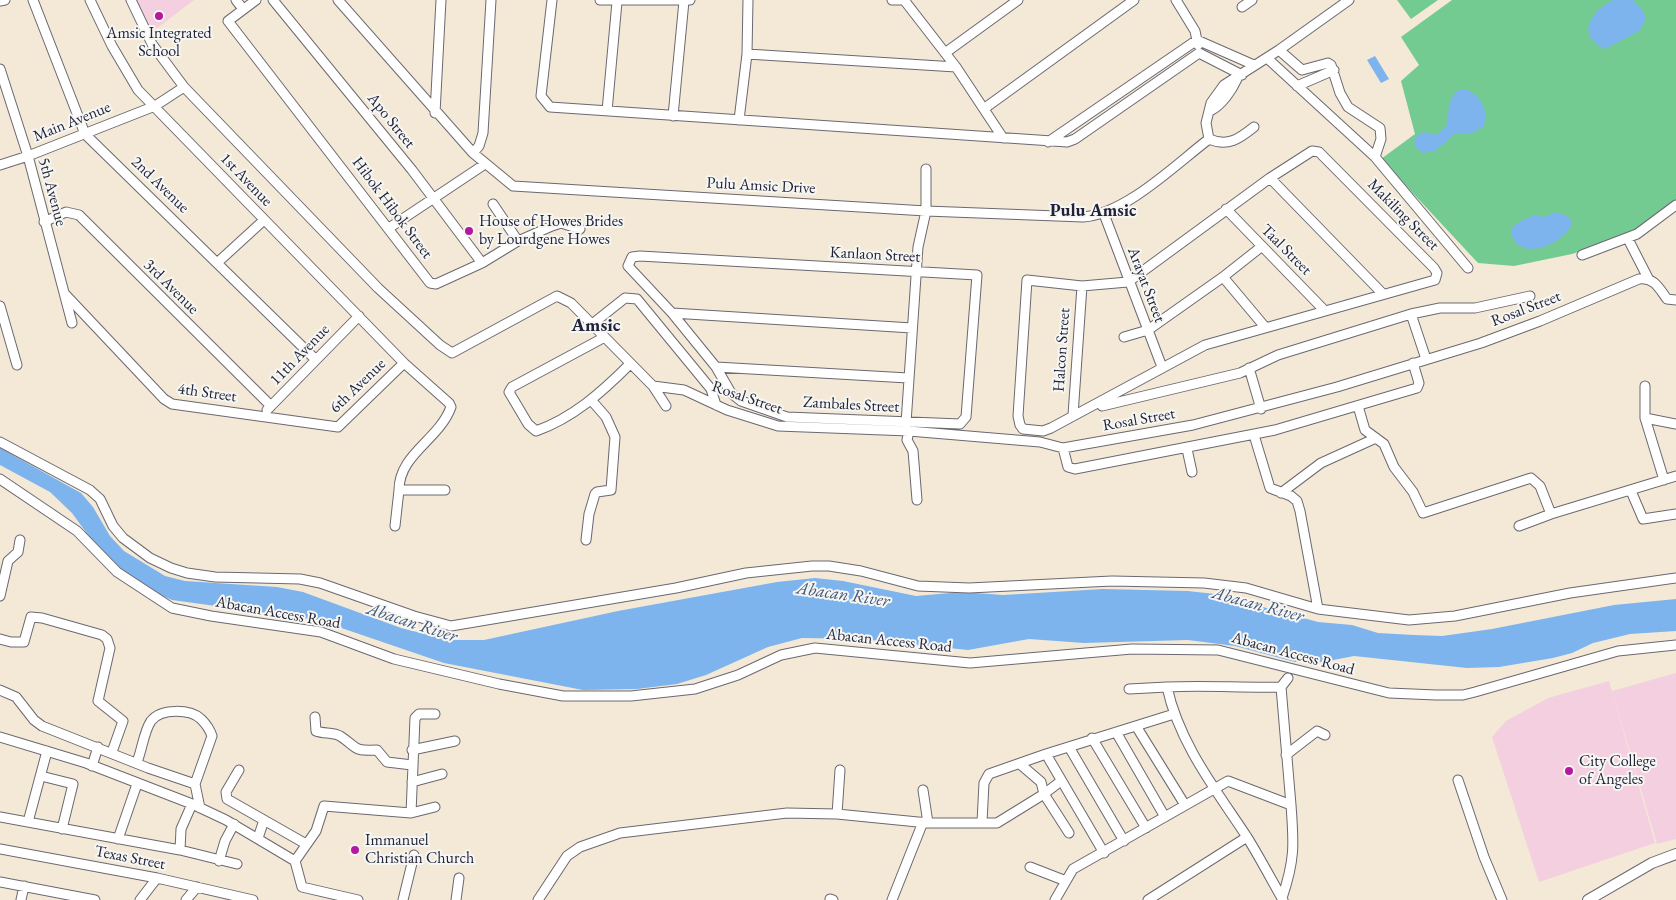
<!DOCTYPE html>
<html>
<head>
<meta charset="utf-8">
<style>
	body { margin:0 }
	canvas { display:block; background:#f3e9d6 }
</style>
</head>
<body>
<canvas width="1676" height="900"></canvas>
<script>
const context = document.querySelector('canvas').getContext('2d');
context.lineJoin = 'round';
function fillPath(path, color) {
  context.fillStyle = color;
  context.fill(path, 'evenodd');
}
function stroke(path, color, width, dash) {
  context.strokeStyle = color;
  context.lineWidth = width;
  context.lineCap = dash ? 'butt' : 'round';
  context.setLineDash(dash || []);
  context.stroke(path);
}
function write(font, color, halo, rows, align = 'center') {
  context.font = font + ' "EB Garamond",serif';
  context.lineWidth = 4;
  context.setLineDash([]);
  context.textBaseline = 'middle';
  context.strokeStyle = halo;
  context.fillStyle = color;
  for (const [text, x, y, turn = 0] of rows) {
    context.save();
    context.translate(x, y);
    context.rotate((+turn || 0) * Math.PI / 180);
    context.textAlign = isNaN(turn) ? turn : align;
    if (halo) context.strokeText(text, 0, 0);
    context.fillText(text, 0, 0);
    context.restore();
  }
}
fillPath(new Path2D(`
	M136,0h58l-42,32z
	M1676,673v166l-19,5 -45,-153z
	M1609,681l46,162 -116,39 -47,-145 14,-16 42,-23z`), '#f3cfe0');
fillPath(new Path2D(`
	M1397,0h41l-27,19z
	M1452,0h224v202l-51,35 -53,17 -58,12 -36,-3 -97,-104 34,-25 -14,-53 18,-16 -18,-28z`), '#73cb91');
fillPath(new Path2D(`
	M1613,0h20l10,11 3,9 -7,11 -34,18c-30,-14 -14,-38 8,-49z
	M1375,56l14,23 -8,4 -14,-23z
	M1462,89c17,2 29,23 21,38l-13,7 -14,-1 -21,18 -13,2 -8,-9 2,-8 8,-4 12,3 10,-8c3,-12 1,-34 16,-38z
	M1556,212l13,5 3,6c-5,19 -52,42 -61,10l2,-7 10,-6 12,-5 9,2z
	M0,448l81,45 12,14 17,29 14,15 41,25 20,5 92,6 26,5 98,36 47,12h36l134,-29 159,-29 38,-4 28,3 73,15 46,-4 41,3 100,-6 85,2 27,3 103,28 34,3 26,8 36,2 28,1 50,-7 122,-24 62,-6v32l-46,3 -37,9 -21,10 -19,5 -54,9 -32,1 -113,-12 -31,6h-28l-60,-16 -47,-6 -104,3 -55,-4 -61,11 -106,-11 -60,-1 -34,9 -62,28 -29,9 -40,5 -54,1 -139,-27 -126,-43 -146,-20 -23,-10 -27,-18 -18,-15 -32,-44 -22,-21 -50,-27z`), '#7eb4ed');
const minor = new Path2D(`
	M33,0l52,134 230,225
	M90,0l22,46 26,44 266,273 45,40 2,4c-12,33 -52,47 -52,83h46
	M131,0l21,44 32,43 194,201 62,57 12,8 105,-57 14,7 82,83 31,4 43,20 51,16 131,5 131,11 23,6 130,-23 144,-38 144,-44 59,-22 99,-42c15,-2 20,9 28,20l9,1
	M236,0l7,9
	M256,0l-28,21 202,262 6,1 46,-21 36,-22 34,-15 9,-3 19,6
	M273,0l139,170 70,93
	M338,0l135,153 40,33 413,25 157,6c43,-3 93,-53 126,-78l-3,-16 5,-20 13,-18 55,-35 70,-50
	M552,0l-11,96 9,11 517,35 8,-3 124,-86 43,22
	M600,0h90
	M892,0h14
	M904,0l52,67 47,71
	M1176,0l19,31 3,14
	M0,1l5,-1
	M1242,7l10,-7
	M1279,50l23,20 26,-7 3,2 9,28 8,14 32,21 1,11 -6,18
	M945,53l73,-53
	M747,54l209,13
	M1267,58l108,99 93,111
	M0,69l28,87 44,167
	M1297,86l37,-16
	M985,108l149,-108
	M607,111l10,-109
	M1210,111c12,-6 22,-21 27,-32
	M435,113l6,-113
	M673,116l11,-115
	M739,120l8,-66 1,-54
	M1209,139c19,8 30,0 45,-12
	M1048,142l149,-102 57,25
	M1312,151l7,1 115,116 3,5 -2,7 -230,65 -154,83 -8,3 -20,-2 -3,-4 -2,-9 9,-136 55,6 46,-4 142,-104z
	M473,153l6,-7 4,-13 8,-133
	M0,165l28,-9 127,-50 29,-19
	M1270,178l113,116
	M493,204l25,37
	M1226,209l99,102
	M1104,214l58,153
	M44,222l22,-10 13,3 192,191
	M389,228l96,-64
	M1628,239l20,39
	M1582,255l55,-21 39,-29
	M640,256l337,19 -11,142 -6,7 -173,-7 -46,-16 -10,-8 -15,-26 -44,-54 -44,-47 4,-9z
	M217,263l47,-43
	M1223,277l42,50
	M64,293l100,106 8,5 166,23 66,-64
	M0,306l17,59
	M672,313l240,15
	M1411,314l15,45
	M591,325l34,-27 12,1 74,90 5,16
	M1124,337l24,-7 75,-53 38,-30
	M603,338l-91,49 -3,5 19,32 8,7c37,-13 66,-39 94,-67
	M716,367l192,11
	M1249,368l12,41
	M653,386l13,20
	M1645,386v32l31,6
	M1102,406l138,-33 38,-18 133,-41 29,-6h35l55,-12
	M1358,406l7,24 19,14 10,23 19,25 10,21 108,-35 9,8 11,28 -32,12
	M267,410l92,-94
	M1073,415l9,-129
	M1645,418l19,62
	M906,423l12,-176 8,-36v-42
	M909,431l-2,9 6,11 4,49
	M1254,435l16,53 21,8 6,5 3,10 18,98
	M0,442l90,48 10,9 13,27 10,12 27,20 21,10 16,5 28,4 85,2 20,4 94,33 37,10 225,-38 70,-15 66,-7h17l32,5 57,15 51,2 143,-7 92,2 42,5 72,21 91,11 46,-4 115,-23 106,-15
	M1063,448l5,19 7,2 200,-39 142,-42 2,-5 -6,-20
	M1187,449l5,23
	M0,479l77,52 40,41 55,36 39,8 110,16 73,27 105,25 64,12h68l64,-7 43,-14 43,-20 34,-7 155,15 162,-14 86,1 171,43 47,2h27l12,-3 143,-41 58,-6
	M1631,491l12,28 33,-5
	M1281,493l40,-30 55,-25
	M1551,514l125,-38
	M395,526l4,-36
	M586,540l3,-26 6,-20 2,-2 14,-2 4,-53 -9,-20 -14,-16
	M0,596l8,-35 10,-9 2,-12
	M0,639l11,3h13l7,-25 11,1 60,17 5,4 3,9 -12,53 25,20 -11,31
	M1167,687c38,-2 76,1 114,0l7,-9
	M1281,687l10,118
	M1129,689l38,-2c12,56 49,103 80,150 13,21 24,42 36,63
	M0,690l16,7 18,23 8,6 106,42 47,16 5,24
	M315,717l1,14c8,3 17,1 24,5 19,12 11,15 37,14l10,12 25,3
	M1136,726l49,79
	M1116,732l49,85
	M0,737l86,26 106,41 34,16 69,41 7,26 56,13
	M1092,738l54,90
	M1069,747l55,94
	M412,750l43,-9
	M1286,755l31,-24 8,4
	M137,762c5,-12 7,-31 14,-41 10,-13 39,-12 50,-2 5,5 9,11 11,17l-17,48
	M1020,764l21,18 3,12 17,-13
	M92,766l6,-19
	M239,770l-13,22 1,7 79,45
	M41,776l32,8 -11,45
	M1458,780l26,77 18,43
	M412,782l30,-8
	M923,790l5,33
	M411,813l4,-95 4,-4h16
	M837,814l3,-44
	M0,817l180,33 57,14
	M28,822l19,-71
	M982,822l2,-39 5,-9 57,-20
	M258,838l6,-18
	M118,839l19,-55
	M0,849l157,29 96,22
	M180,850l1,-21 11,-25
	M1104,853l-58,-99 128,-40
	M219,861l6,-20 9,-17
	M295,861l21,-30 8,-25 87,7 24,-6
	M1030,867l36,14
	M0,882l95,18
	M830,899l3,1
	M21,900l3,-14
	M140,900l17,-22
	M186,900l11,-13
	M403,900l11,-45
	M456,900l3,-22
	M538,900l29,-44 13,-9 40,-14 167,-20 50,1 91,9h69l47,-29 25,39
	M892,900l31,-78
	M1055,900l18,-31 155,-88 63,24c3,39 4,55 -9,93
	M1148,900l99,-63`);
const major = new Path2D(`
	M1588,900l64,-37 24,-9`);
stroke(minor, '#6b6871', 11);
stroke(major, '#6b6871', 12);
stroke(minor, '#fff', 9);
stroke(major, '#fff', 10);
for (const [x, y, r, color] of [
	[159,16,5,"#b5179e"],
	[469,231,5,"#b5179e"],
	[1569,771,5,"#b5179e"],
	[355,850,5,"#b5179e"]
]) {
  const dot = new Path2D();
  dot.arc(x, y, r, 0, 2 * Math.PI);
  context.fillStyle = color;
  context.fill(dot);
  stroke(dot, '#f6f6f2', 2);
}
write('16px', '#22223b', '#f6f6f2', [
	["Amsic Integrated",159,34,"center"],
	["School",159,52,"center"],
	["House of Howes Brides",479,222],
	["by Lourdgene Howes",479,240],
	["City College",1579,762],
	["of Angeles",1579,780],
	["Immanuel",365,841],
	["Christian Church",365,859]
], 'left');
write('16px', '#22223b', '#f6f6f2', [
	["Apo Street",391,121,51],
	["Main Avenue",72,122,-22],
	["1st Avenue",246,180,46],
	["2nd Avenue",160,185,44],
	["Pulu Amsic Drive",761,186,3],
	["5th Avenue",52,192,75],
	["Hibok Hibok Street",392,208,53],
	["Makiling Street",1403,215,45],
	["Taal Street",1286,250,45],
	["Kanlaon Street",875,255,3],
	["Arayat Street",1146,285,69],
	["3rd Avenue",171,287,45],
	["Rosal Street",1526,309,-21],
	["Halcon Street",1062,350,-86],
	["11th Avenue",300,355,-46],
	["6th Avenue",358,386,-44],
	["4th Street",207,393,8],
	["Rosal Street",747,398,19],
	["Zambales Street",851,405,3],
	["Rosal Street",1139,420,-10],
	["Abacan Access Road",278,613,10],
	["Abacan Access Road",889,641,6],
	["Abacan Access Road",1293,654,15],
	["Texas Street",130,858,11]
]);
write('bold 18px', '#22223b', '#f6f6f2', [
	["Pulu Amsic",1093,211]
]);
write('italic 18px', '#425579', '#f6f6f2', [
	["Abacan River",843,595,8],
	["Abacan River",1258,605,15],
	["Abacan River",412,623,18]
]);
write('bold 19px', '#22223b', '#f6f6f2', [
	["Amsic",596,326]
]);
</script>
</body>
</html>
